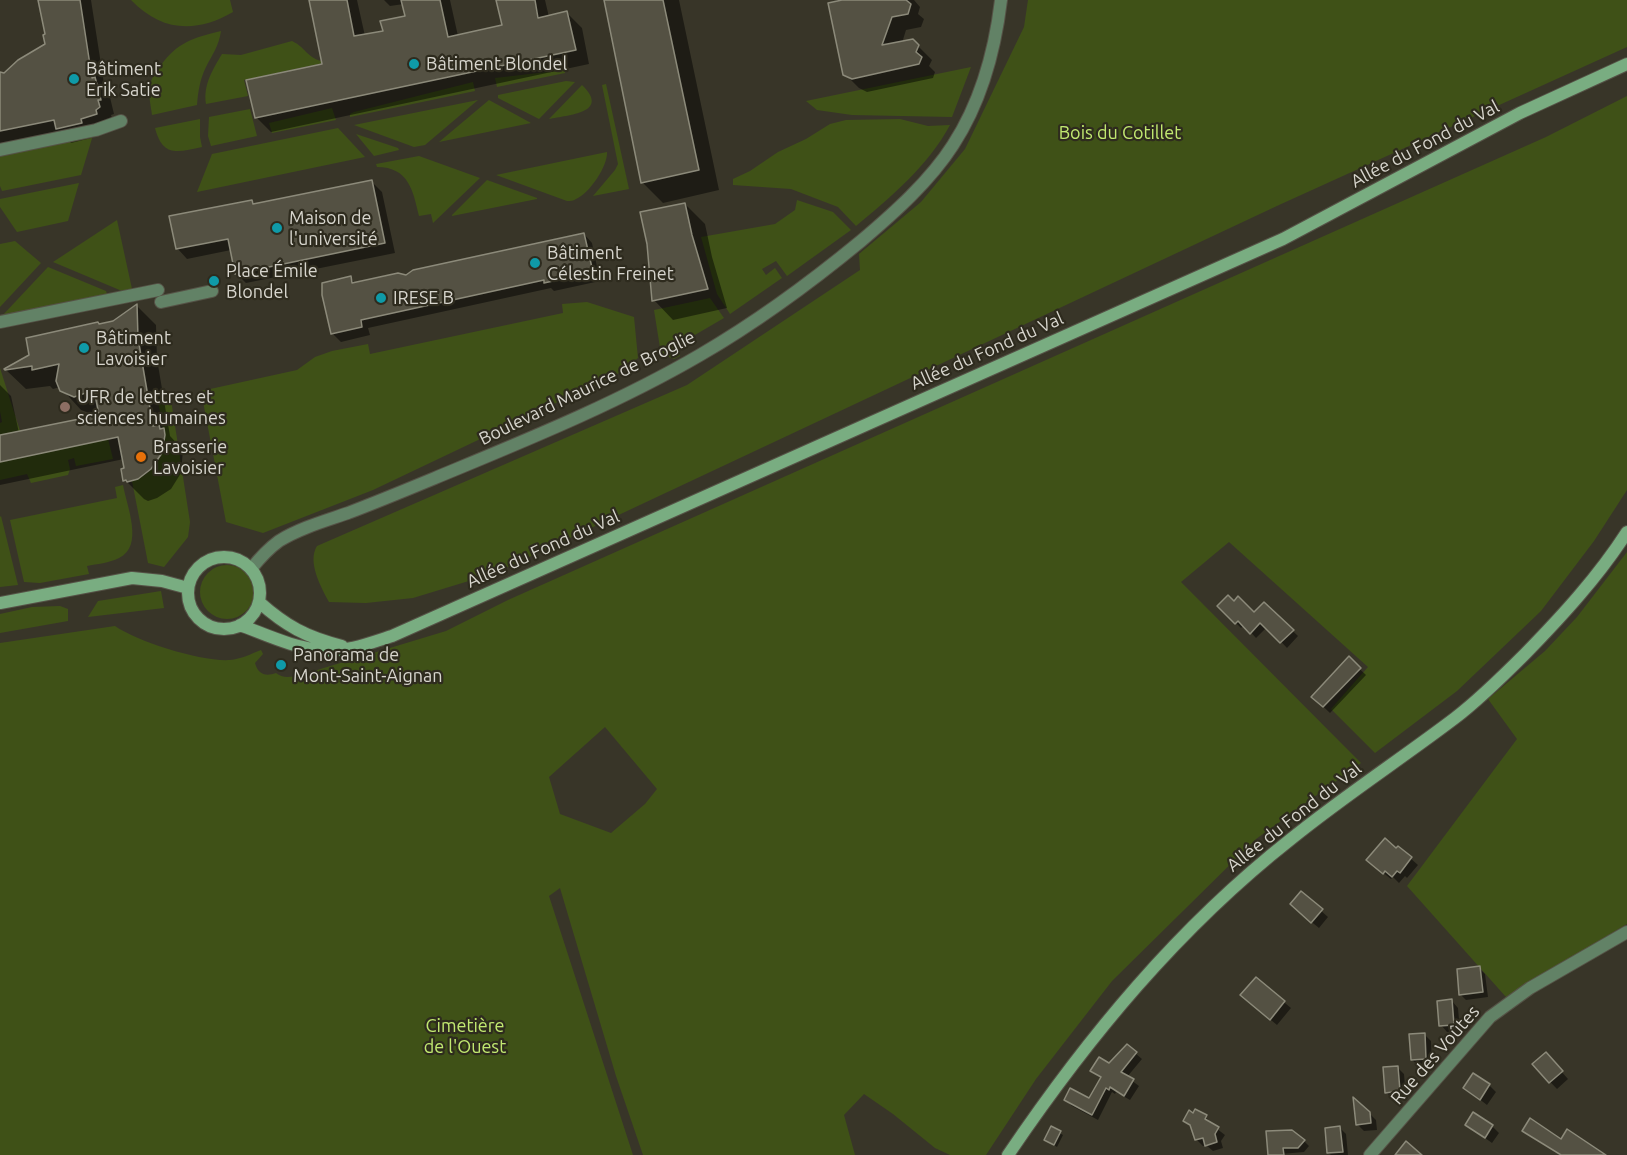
<!DOCTYPE html>
<html>
<head>
<meta charset="utf-8">
<style>
	body { margin:0 }
	canvas { display:block; background:#383528 }
</style>
</head>
<body>
<canvas width="1627" height="1155"></canvas>
<script>
const context = document.querySelector('canvas').getContext('2d');
context.lineJoin = 'round';
function fillPath(path, color) {
  context.fillStyle = color;
  context.fill(path, 'evenodd');
}
function stroke(path, color, width, dash) {
  context.strokeStyle = color;
  context.lineWidth = width;
  context.lineCap = dash ? 'butt' : 'round';
  context.setLineDash(dash || []);
  context.stroke(path);
}
function write(font, color, halo, rows, align = 'center') {
  context.font = font + ' Ubuntu,sans-serif';
  context.lineWidth = 4.5;
  context.setLineDash([]);
  context.textBaseline = 'middle';
  context.strokeStyle = halo;
  context.fillStyle = color;
  for (const [text, x, y, turn = 0] of rows) {
    context.save();
    context.translate(x, y);
    context.rotate((+turn || 0) * Math.PI / 180);
    context.textAlign = isNaN(turn) ? turn : align;
    if (halo) context.strokeText(text, 0, 0);
    context.fillText(text, 0, 0);
    context.restore();
  }
}
fillPath(new Path2D(`
	M131,0h99l3,12c-38,22 -72,19 -102,-12z
	M1028,0h599v47l-348,158 -784,368 -82,25 -47,5 -37,-1c-8,-15 -22,-40 -12,-56l370,-161 173,-115 -1,-16 62,-52 44,-53 59,-122z
	M221,31c-2,15 -9,24 -15,36 -6,12 -8,25 -9,38l-45,10c-1,-9 -4,-20 -2,-29 1,-8 6,-15 11,-21 17,-23 32,-27 60,-34z
	M292,41c15,7 16,20 36,21l-84,18 4,16 -42,8c-3,-19 7,-35 16,-50l19,1z
	M971,67l-19,50 -100,-2 -35,-5 -11,-9z
	M565,70v3l-68,14 -2,-9z
	M566,81l9,1 -36,37 -41,-21v-3z
	M473,82l2,9 -125,26v-3l4,-2z
	M606,84l23,105 -36,7 22,-26 3,-6 -16,-79z
	M582,85c29,28 -14,30 -33,34z
	M1627,96v394l-33,51 -53,70 -84,80 -82,62 -44,-44 37,-42 -139,-125 -48,40 180,181 -105,76 -144,142 -76,98 -50,76h-36l-15,-7 -42,-34 -29,-20 -20,21 11,40h-212l-27,-79 -56,-188 -11,8 84,259h-633v-512l115,-17c23,16 87,36 115,34 11,-1 21,-6 31,-10l2,4 -8,9c3,11 10,14 21,10 8,7 18,3 28,1l142,-43 62,-31 1038,-463zM605,727l52,62 -12,15 -34,29 -51,-19 -11,-37z
	M478,100l-53,45 -11,2 -60,-22z
	M489,100l42,23 -92,19z
	M332,108l4,12 -64,13 -3,-10z
	M250,109l7,27 -46,10 -3,-10 1,-19z
	M200,119v18l2,10c-24,5 -39,11 -47,-19z
	M900,119l28,7 22,-1c-22,41 -59,72 -94,101l-18,-19 -47,-18 -58,-4v-6l17,-8 28,-19 28,-13 24,-15 16,-4z
	M338,128l27,29 -168,35 15,-38z
	M356,134l42,14 1,2 -25,6z
	M93,135l-12,40 -79,16 -2,-5v-32z
	M607,152c1,14 -18,42 -31,47 -3,2 -6,2 -9,2l-71,-26z
	M419,156l61,22 -47,45 -2,-9 -12,2c-6,-25 -10,-49 -42,-49l-1,-3z
	M487,180l50,18v1l-85,17v-1z
	M79,183l-11,38 -51,11 -17,-25v-8z
	M797,200l36,12 18,18 -64,46 -11,-15 -14,8 4,6 9,-7 7,10 -52,36 -13,-20 -16,-57 74,-13 20,-14z
	M117,220l15,69 -10,2 -69,-29z
	M15,241l26,22 -41,44v-63z
	M48,267l58,24 1,3 -106,23z
	M710,298l14,20 -48,28 4,10 -6,3 -13,-5 -7,-44z
	M587,302l47,15 4,41 -19,15 -246,117 -110,43 -37,-11 -25,-131 96,-21 18,-13 17,-6 36,-7 2,10 193,-41 -1,-9z
	M0,368l20,63 -20,4v-12l2,-1 -2,-11z
	M171,400l19,122 -2,15 -24,30 -16,-4 -16,-82c40,-14 33,-47 26,-79z
	M108,439l5,20 -37,7 -2,-8 -6,2 2,9 -2,6 -37,8 -4,-9 -27,6v-18z
	M123,485c4,22 21,61 -4,73 -10,5 -22,6 -32,8l2,8 -49,9 -16,-1 -14,-62 107,-22 -2,-11z
	M1,516l17,69 -18,2v-70z
	M1627,552v372l-121,73 -99,-111 110,-147 -29,-40 57,-48 32,-34z
	M200 592a27 27 0 1 1 54 0a27 27 0 1 1-54 0Z
	M161,591l3,17 -76,9 10,-16z
	M60,606l8,3v12l-68,12v-19l32,-7z`), '#3f5117');
fillPath(new Path2D(`
	M40,0h51l14,90 4,3 5,21 -3,1 2,7 -19,11 1,4 -24,6 -7,-8 -64,12v-73l3,2 44,-31v-10z
	M310,0h47l8,36 19,-4 23,-15 -3,-13 -14,2 -6,-6h66l8,36 46,-10 -6,-26h47l4,17 18,-4 15,15 7,36 -318,68 -15,-15 68,-52z
	M605,0h74l40,190 -56,13 -21,-21z
	M849,0h65l6,7 -2,7 6,5 -3,8 -15,3 -4,13 16,3 14,14 -3,6 6,6 -2,6 -66,14 -8,-4 -14,-14z
	M372,182l10,10 13,61 -149,30 -10,-10 -5,-23 -44,9 -10,-11 75,-47 4,4z
	M685,204l20,20 7,33 15,51 -54,12 -19,-20z
	M584,234l8,9 8,38 -46,10 -3,-3 -183,40 2,7 -29,7 -9,-9 18,-55 6,6 51,-8z
	M137,306l19,19 1,34 13,77 13,14 -2,23 -10,16 -14,9 -9,3 -4,-2 -19,-19 -1,-21 -124,26v-100l11,11 8,37 78,-17 -16,-6 -21,-23 -7,2 -3,-3 -24,3 -20,-19 94,-44 14,-3z
	M1234,603l20,11 10,-10 34,32 -11,12 -20,-21 -11,11 -12,-13 -3,3 -22,-22z
	M1349,659l17,16 -36,38 -17,-16z
	M1399,848l19,17 -11,13 -2,-2 -6,7 -6,-6 -2,2 -16,-13z
	M1301,893l27,24 -9,11 -21,-17z
	M1479,968l6,6 3,23 -22,3 -6,-6z
	M1256,979l35,29 -14,17 -28,-23z
	M1452,1001l6,7 2,23 -13,1 -6,-7z
	M1424,1034l7,7 1,24 -13,1 -7,-6z
	M1127,1046l15,13 -15,18 12,9 -9,14 -14,-8 -1,2 -3,-2 -14,28 -26,-14 -6,-6h23l12,-22 -9,-7 17,-6z
	M1552,1061l16,18 -11,10 -23,-24z
	M1397,1067l7,7 2,24 -13,1 -7,-7z
	M1489,1085l7,7 -9,13 -22,-17z
	M1369,1113l7,7 1,10 -13,1 -7,-7z
	M1206,1117l6,8 13,10 -4,6 2,7 -10,3 -7,-6 -3,1 -6,-6 -4,-12 -8,-8z
	M1467,1125l25,1 7,7 -7,10z
	M1051,1128l12,7 -6,12 -11,-7z
	M1340,1128l6,6 2,21h-17l-3,-2z
	M1268,1133l36,8 5,5 -5,6 -34,3z`), '#0007');
const building = new Path2D(`
	M38,0h42l12,78 3,-1 6,23h-3l2,7 -4,3 1,4 -16,5 1,4 -26,6 -2,-9 -54,11v-59l4,1 14,-13 27,-16 -2,-9 2,-1z
	M309,0h38l7,36 29,-5 -3,-10 25,-5 -4,-16h39l8,37 54,-12 -6,-25h39l3,18 29,-7 9,39 -321,68 -9,-38 76,-16z
	M604,0h59l36,170 -58,13z
	M842,0h64l5,4 -3,10 -16,3 -10,28 31,-6 6,6 -3,7 6,5 -3,7 -67,15 -9,-4 -15,-72z
	M372,180l13,63 -150,31 -7,-35 -52,10 -7,-33 83,-16 1,4z
	M685,203l7,32 16,54 -56,12 -5,-57 -7,-32z
	M584,233l9,39 -49,11v-3l-183,40 1,7 -31,7 -9,-39v-12l29,-7 1,7 46,-10 8,2 7,-5z
	M137,304l1,34 15,88 6,-1 1,4 4,-1 1,7 -3,18 -11,16 -13,10 -11,3 -1,-2 -3,1 -2,-12 3,-1 -6,-31 -118,25v-27l99,-20 -5,-25 -20,7 -14,-6 -4,-10 3,-17 -27,6v-4l-27,4 -1,-1 25,-14 -3,-17 72,-16 1,2 14,-3z
	M1228,595l6,6 4,-5 16,16 10,-10 30,28 -14,13 -20,-20 -10,11 -12,-13 -3,3 -18,-18z
	M1349,656l12,12 -38,39 -12,-10z
	M1385,838l11,10 2,-2 14,11 -12,16 -3,-2 -5,6 -7,-6 -2,3 -17,-14z
	M1301,891l22,18 -12,14 -21,-19z
	M1480,966l3,26 -24,3 -2,-26z
	M1256,977l29,24 -15,19 -30,-25z
	M1452,999l2,26 -15,1 -2,-25z
	M1425,1033l1,26 -15,1 -2,-26z
	M1127,1044l10,8 -16,20 13,7 -10,17 -14,-9 -1,3 -3,-2 -14,27 -28,-15 6,-12 19,10 12,-21 -11,-6 9,-14 10,6z
	M1546,1052l17,19 -14,12 -17,-19z
	M1398,1066l2,25 -15,2 -2,-26z
	M1473,1073l17,11 -10,16 -17,-12z
	M1353,1097l17,15 1,11 -15,2z
	M1195,1109l12,6 -2,4 14,8 -4,7 2,8 -12,4 -2,-8 -8,2 -5,-15 -7,-4 6,-11 4,3z
	M1473,1112l20,13 -8,13 -20,-13z
	M1530,1118l31,21 6,-10 39,26h-45l-39,-24z
	M1051,1126l10,5 -7,14 -10,-5z
	M1340,1126l3,26 -16,1 -2,-25z
	M1292,1130l13,10 -7,8h-15l1,7h-16l-2,-24z
	M1406,1141l16,14h-27z`);
fillPath(building, '#545143');
stroke(building, '#8c8a7a', 1.5);
const street = new Path2D(`
	M0,150l96,-20 25,-9
	M161,302l51,-11
	M0,322l158,-32
	M251,569c8,-10 17,-20 28,-28 21,-13 46,-20 69,-28 29,-11 58,-23 87,-35 89,-37 181,-74 265,-123 57,-33 110,-72 161,-114 33,-28 69,-60 92,-96 28,-43 42,-95 48,-145
	M1370,1155l120,-138 40,-29 97,-56`);
const secondary = new Path2D(`
	M188 593a36 36 0 1 1 72 0a36 36 0 1 1-72 0Z
	M259,602c27,24 47,35 83,44
	M0,603l132,-25 30,3 26,7
	M240,625c27,10 56,24 84,25 24,2 46,-7 68,-14l891,-397 237,-126 107,-49
	M1008,1155c80,-118 170,-227 283,-316 53,-43 110,-80 164,-121 25,-19 48,-42 70,-64 37,-38 73,-77 102,-122`);
stroke(street, '#555246', 14);
stroke(secondary, '#555246', 14);
stroke(street, '#628266', 12);
stroke(secondary, '#79ad81', 12);
for (const [x, y, r, color] of [
	[414,64,6,"#0f9aa8"],
	[74,79,6,"#0f9aa8"],
	[277,228,6,"#0f9aa8"],
	[535,263,6,"#0f9aa8"],
	[214,281,6,"#0f9aa8"],
	[381,298,6,"#0f9aa8"],
	[84,348,6,"#0f9aa8"],
	[65,407,6,"#8d6e63"],
	[141,457,6,"#e8710a"],
	[281,665,6,"#0f9aa8"]
]) {
  const dot = new Path2D();
  dot.arc(x, y, r, 0, 2 * Math.PI);
  context.fillStyle = color;
  context.fill(dot);
  stroke(dot, '#2e2b1e', 2);
}
write('18px', '#d7d5cd', '#2e2b1e', [
	["Bâtiment Blondel",426,64],
	["Bâtiment",86,69],
	["Erik Satie",86,90],
	["Maison de",289,218],
	["l'université",289,239],
	["Bâtiment",547,253],
	["Célestin Freinet",547,274],
	["Place Émile",226,271],
	["Blondel",226,292],
	["IRESE B",393,298],
	["Bâtiment",96,338],
	["Lavoisier",96,359],
	["UFR de lettres et",77,397],
	["sciences humaines",77,418],
	["Brasserie",153,447],
	["Lavoisier",153,468],
	["Panorama de",293,655],
	["Mont-Saint-Aignan",293,676]
], 'left');
write('18px', '#c1e870', '#2e2b1e', [
	["Bois du Cotillet",1120,133],
	["Cimetière",465,1026],
	["de l'Ouest",465,1047]
]);
write('18px', '#d7d5cd', '#2e2b1e', [
	["Allée du Fond du Val",1425,144,-28],
	["Allée du Fond du Val",987,351,-24],
	["Boulevard Maurice de Broglie",587,388,-26],
	["Allée du Fond du Val",543,549,-24],
	["Allée du Fond du Val",1294,817,-38],
	["Rue des Voûtes",1435,1055,-49]
]);
</script>
</body>
</html>
